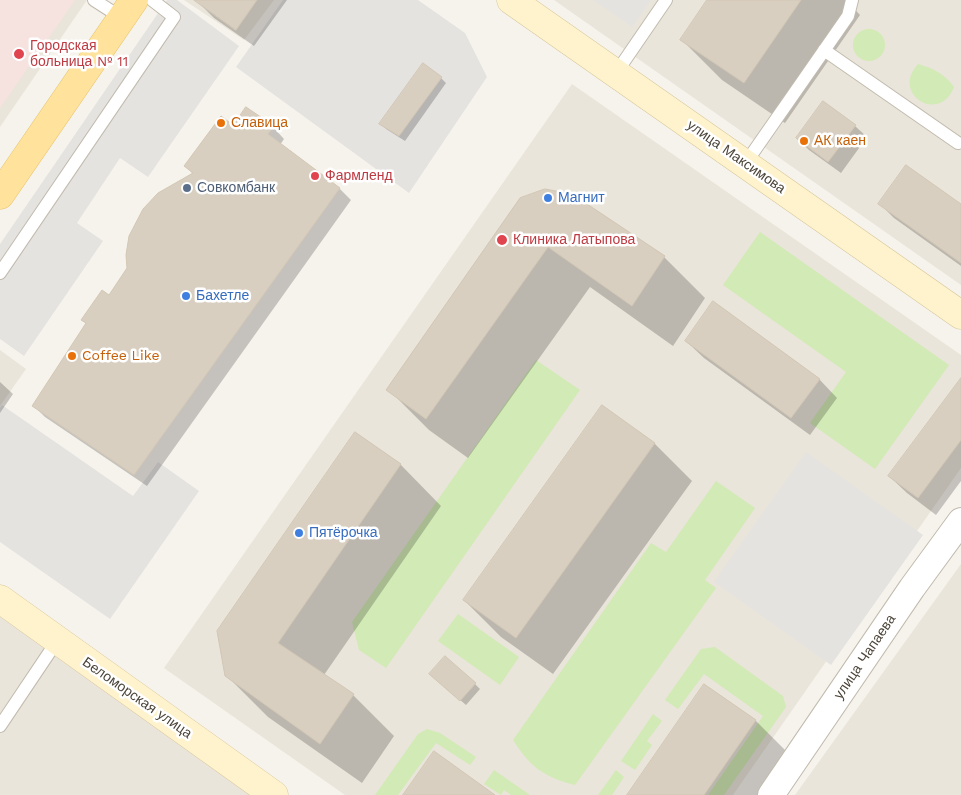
<!DOCTYPE html>
<html>
<head>
<meta charset="utf-8">
<style>
	body { margin:0 }
	canvas { display:block; background:#f6f3ec }
</style>
</head>
<body>
<canvas width="961" height="795"></canvas>
<script>
const context = document.querySelector('canvas').getContext('2d');
context.lineJoin = 'round';
function fillPath(path, color) {
  context.fillStyle = color;
  context.fill(path, 'evenodd');
}
function stroke(path, color, width, dash) {
  context.strokeStyle = color;
  context.lineWidth = width;
  context.lineCap = dash ? 'butt' : 'round';
  context.setLineDash(dash || []);
  context.stroke(path);
}
function write(font, color, halo, rows, align = 'center') {
  context.font = font + ' "Work Sans",sans-serif';
  context.lineWidth = 5;
  context.setLineDash([]);
  context.textBaseline = 'middle';
  context.strokeStyle = halo;
  context.fillStyle = color;
  for (const [text, x, y, turn = 0] of rows) {
    context.save();
    context.translate(x, y);
    context.rotate((+turn || 0) * Math.PI / 180);
    context.textAlign = isNaN(turn) ? turn : align;
    if (halo) context.strokeText(text, 0, 0);
    context.fillText(text, 0, 0);
    context.restore();
  }
}
fillPath(new Path2D(`
	M0,0h87l-87,127z
	M184,0h90l-30,40z
	M554,0h407v285z
	M572,84l389,271v113l-228,327h-388l-181,-127z
	M0,350l26,19 -26,37z
	M961,564v231h-166z
	M0,616l255,179h-255z`), '#eae5da');
fillPath(new Path2D(`
	M0,0h75l-75,108z`), '#f6e3e0');
fillPath(new Path2D(`
	M853 45a16 16 0 1 1 32 0a16 16 0 1 1-32 0Z
	M918,64c15,4 28,11 36,23 -14,38 -64,7 -36,-23z
	M760,232l189,133 -74,104 -65,-46 36,-51 -123,-87z
	M536,360l44,30 -194,278 -27,-18 -7,-28z
	M716,481l39,27 -50,72 11,8 -141,197c-31,-8 -45,-18 -62,-45l138,-197 15,9z
	M458,614l61,43 -19,28 -62,-44z
	M715,647l68,49 3,11 -62,88h-16l55,-79 -59,-42 -26,35 -13,-9 36,-51z
	M653,714l9,7 -15,20 5,4 -17,25 -14,-9z
	M427,729l13,4 36,24 -6,8 -34,-22 -38,52h-23l43,-61z
	M494,770l36,25h-19l-7,-5 -3,5 -17,-11z
	M616,770l8,7 -12,18h-14z`), '#d2eab5');
fillPath(new Path2D(`
	M167,0h10l62,46 -91,131 -28,-19 -43,65 26,18 -79,115 -24,-17v-95z
	M283,0h135l47,33 22,44 -78,116 -173,-126z
	M593,0h58l-19,27z
	M2,405l131,91 25,-34 41,29 -89,128 -110,-77v-134z
	M806,452l117,83 -92,130 -117,-83z`), '#e5e3e0');
fillPath(new Path2D(`
	M196,0h91l-33,46 -40,-28z
	M709,0h137l14,15 -75,108 -63,-43 -40,-40z
	M441,78l5,5 -41,58 -19,-12 -5,-6z
	M855,126l12,11 -26,36 -32,-23 -12,-12z
	M233,127h40l11,12 -4,6 60,44 11,11 -204,286 -102,-69 -11,-11 53,-82 -5,-4 27,-23 84,-123 -7,-8z
	M521,199l143,58 41,41 -32,48 -83,-59 -122,171 -39,-28 -41,-41z
	M879,203l82,2v61l-67,-48z
	M714,303l106,77 17,18 -27,37 -106,-77 -18,-17z
	M961,380v101l-25,34 -29,-22 -18,-17z
	M0,382l13,12 -13,19z
	M603,407l52,37 37,37 -139,193 -52,-37 -37,-37z
	M355,434l46,31 40,41 -117,169 29,20 41,41 -32,47 -94,-66 -41,-41z
	M436,679l39,5 5,5 -14,16z
	M705,686l51,35 37,37 -26,37h-138z`), '#0003');
const building = new Path2D(`
	M194,0h63l-21,30z
	M707,0h94l-57,83 -64,-43z
	M423,63l19,14 -43,59 -20,-12z
	M823,101l33,24 -28,37 -32,-24z
	M246,107l28,19 -6,8 72,54 -206,287 -102,-69 54,-83 -5,-3 21,-30 7,5 18,-27 -1,-13 3,-19 14,-27 15,-16 35,-20 -9,-7 37,-50 12,9z
	M906,165l55,39v59l-83,-59z
	M545,189l27,5 93,62 -33,50 -84,-59 -122,172 -40,-29 134,-192z
	M713,301l107,78 -29,39 -106,-77z
	M961,378v62l-43,58 -30,-22z
	M602,405l53,38 -139,195 -53,-38z
	M355,432l46,32 -123,179 76,51 -34,50 -95,-68 -8,-45z
	M445,656l31,27 -16,18 -31,-27z
	M704,684l52,36 -52,75h-77z
	M434,751l61,44h-92z`);
fillPath(building, '#d8cfc1');
stroke(building, '#d3c7b4', 1);
const service = new Path2D(`
	M94,0l28,18
	M824,50l134,93
	M616,73l50,-73
	M745,164l103,-148 4,-16
	M0,273l174,-256 -22,-17
	M0,726l57,-85`);
const minor = new Path2D(`
	M771,795l141,-207 49,-67`);
const secondary = new Path2D(`
	M511,0l450,315
	M0,599l274,196`);
const primary = new Path2D(`
	M0,195l134,-195`);
stroke(service, '#c2bbae', 14);
stroke(minor, '#c2bbae', 28);
stroke(secondary, '#d6c79b', 29);
stroke(primary, '#e6c16a', 29);
stroke(service, '#fff', 12);
stroke(minor, '#fff', 26);
stroke(secondary, '#fff3cd', 28);
stroke(primary, '#ffe39c', 28);
for (const [x, y, r, color] of [
	[19,54,6,"#e0444e"],
	[221,123,5,"#e8710a"],
	[804,141,5,"#e8710a"],
	[315,176,5,"#e0444e"],
	[187,188,5,"#5c6f8a"],
	[548,198,5,"#3f7fe0"],
	[502,240,6,"#e0444e"],
	[186,296,5,"#3f7fe0"],
	[72,356,5,"#e8710a"],
	[299,533,5,"#3f7fe0"]
]) {
  const dot = new Path2D();
  dot.arc(x, y, r, 0, 2 * Math.PI);
  context.fillStyle = color;
  context.fill(dot);
  stroke(dot, '#fff', 2);
}
write('14px', '#be3a42', '#fff', [
	["Городская",30,46],
	["больница № 11",30,62],
	["Фармленд",325,176],
	["Клиника Латыпова",513,240]
], 'left');
write('14px', '#c56008', '#fff', [
	["Славица",231,123],
	["АК каен",814,141],
	["Coffee Like",82,356]
], 'left');
write('14px', '#4b4439', '#fff', [
	["улица Максимова",736,157,35],
	["улица Чапаева",865,657,-56],
	["Беломорская улица",137,698,35]
]);
write('14px', '#4e5e75', '#fff', [
	["Совкомбанк",197,188]
], 'left');
write('14px', '#366cbe', '#fff', [
	["Магнит",558,198],
	["Бахетле",196,296],
	["Пятёрочка",309,533]
], 'left');
</script>
</body>
</html>
